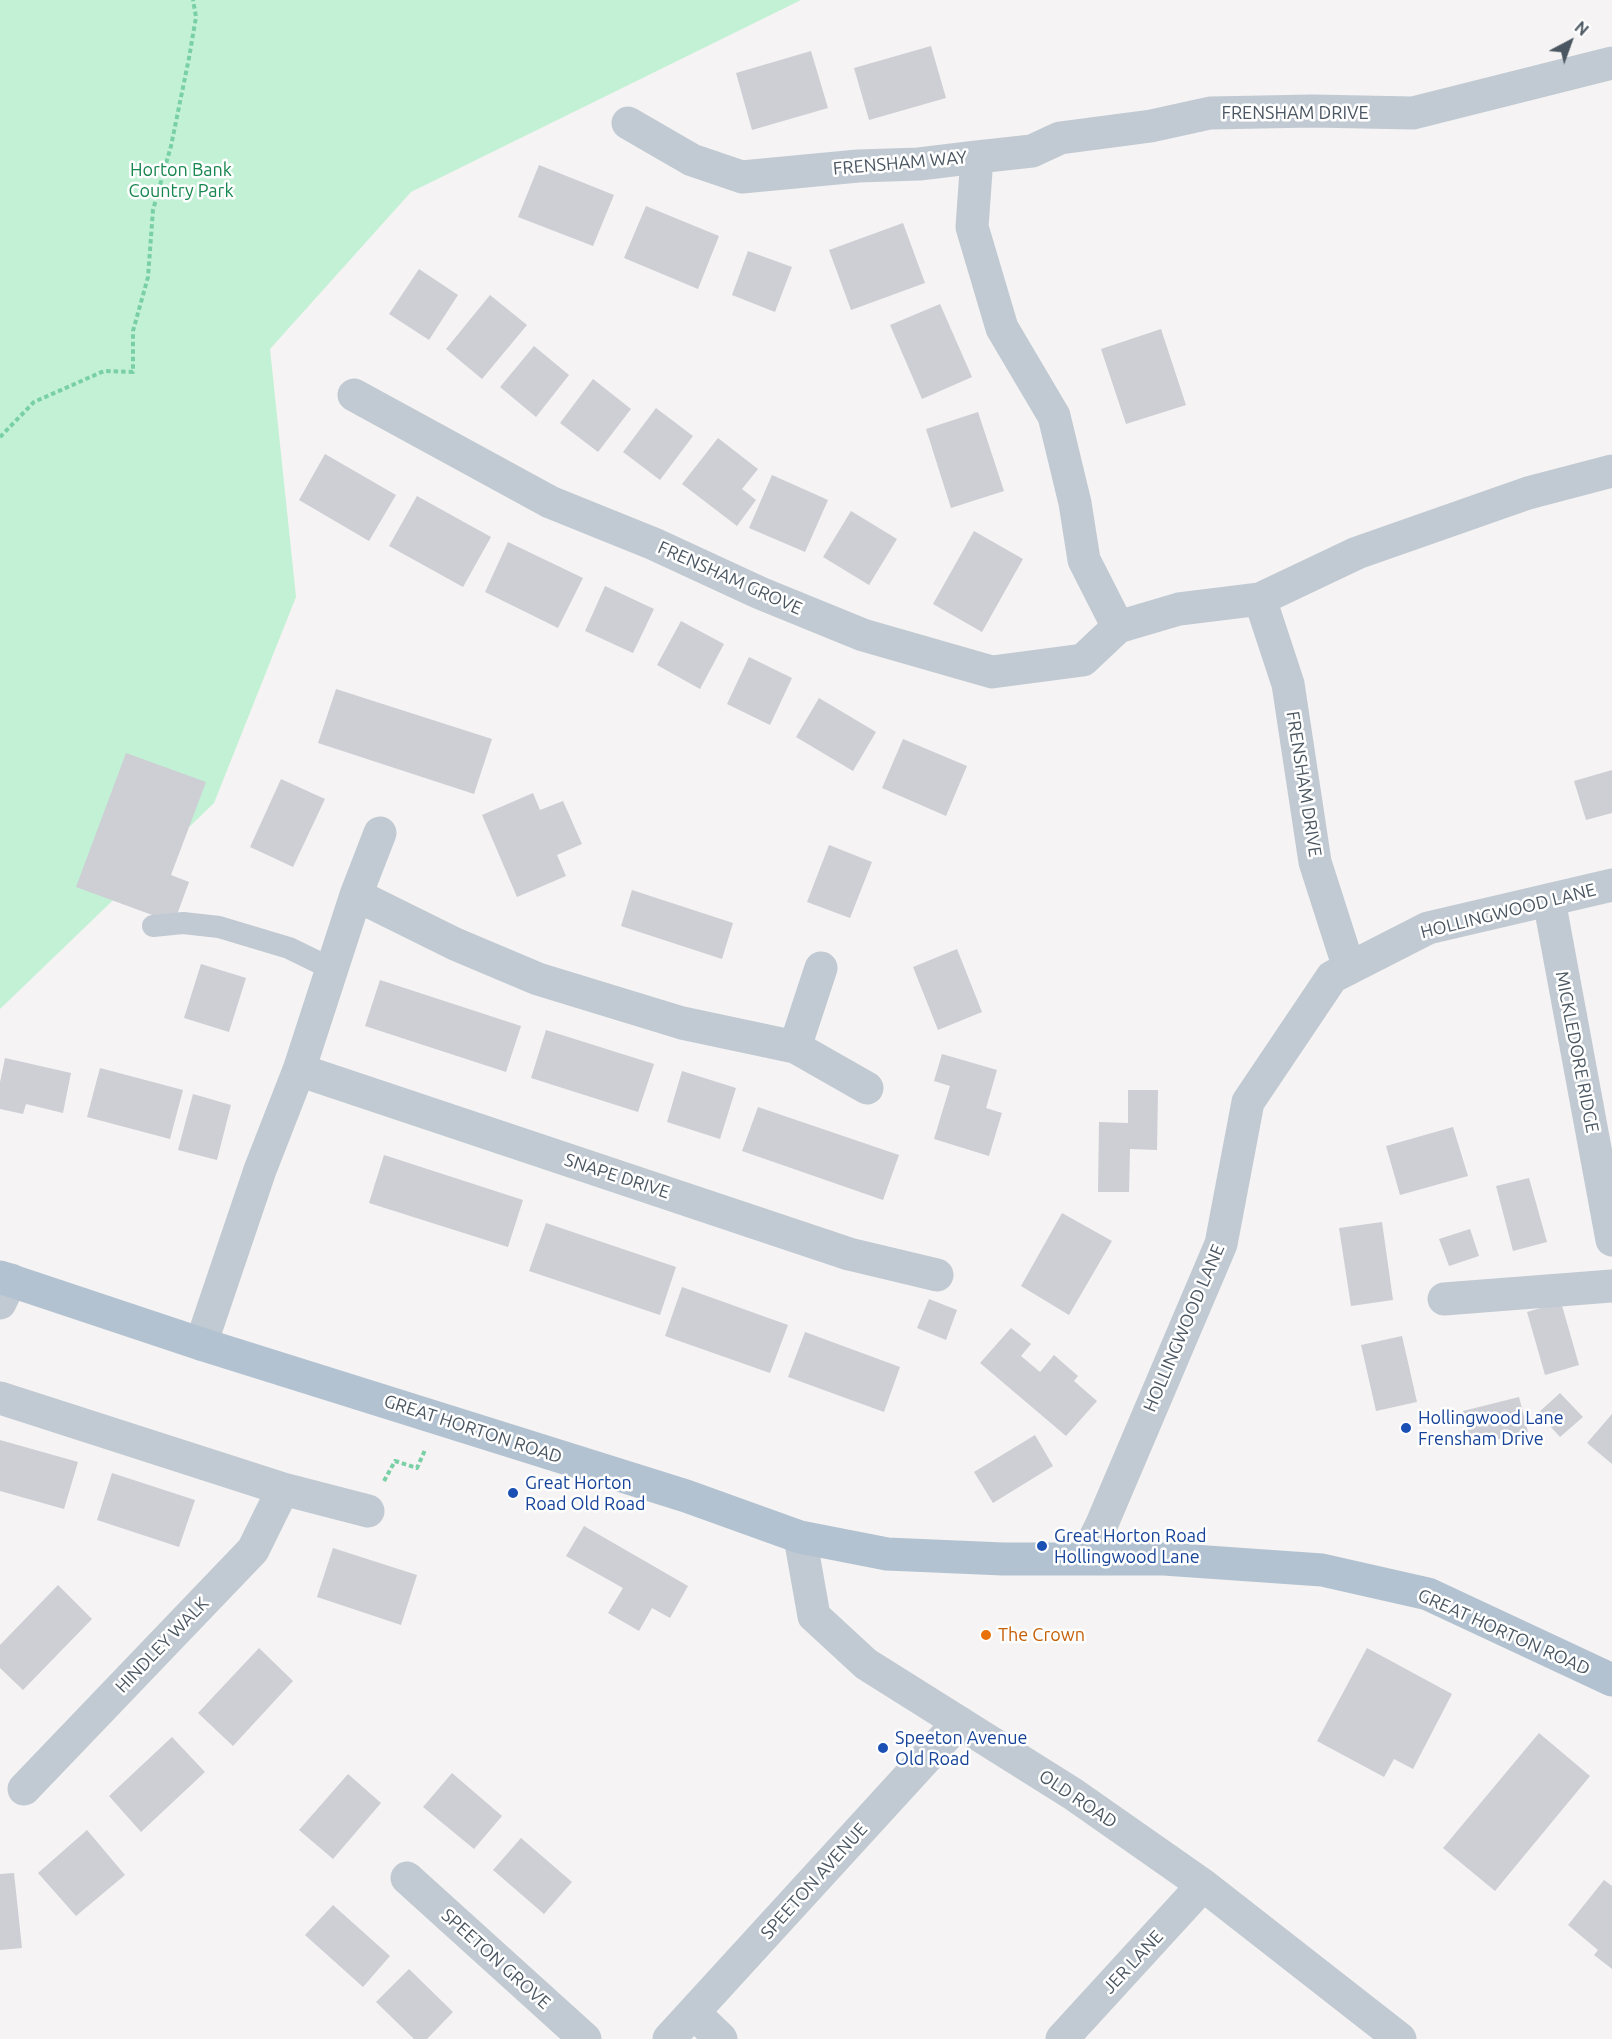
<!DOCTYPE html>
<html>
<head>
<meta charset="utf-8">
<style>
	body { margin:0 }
	#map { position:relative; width:1612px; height:2039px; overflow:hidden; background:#f5f3f3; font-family:Ubuntu,sans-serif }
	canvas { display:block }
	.north { position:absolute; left:1540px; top:12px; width:60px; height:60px; -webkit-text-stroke:4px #fff; paint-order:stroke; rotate:41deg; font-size:16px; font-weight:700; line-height:24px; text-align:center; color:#4a5661 }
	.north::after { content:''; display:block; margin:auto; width:21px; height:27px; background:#4a5661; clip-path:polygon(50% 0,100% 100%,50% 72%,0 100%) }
</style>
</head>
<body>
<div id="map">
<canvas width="1612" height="2039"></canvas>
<div class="north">N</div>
</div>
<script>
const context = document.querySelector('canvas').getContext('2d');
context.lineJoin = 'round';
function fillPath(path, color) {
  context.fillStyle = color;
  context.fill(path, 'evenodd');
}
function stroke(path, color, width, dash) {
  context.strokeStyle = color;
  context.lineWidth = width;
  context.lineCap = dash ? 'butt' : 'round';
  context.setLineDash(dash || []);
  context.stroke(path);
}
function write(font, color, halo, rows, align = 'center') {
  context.font = font + ' Ubuntu,sans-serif';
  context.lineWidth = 5;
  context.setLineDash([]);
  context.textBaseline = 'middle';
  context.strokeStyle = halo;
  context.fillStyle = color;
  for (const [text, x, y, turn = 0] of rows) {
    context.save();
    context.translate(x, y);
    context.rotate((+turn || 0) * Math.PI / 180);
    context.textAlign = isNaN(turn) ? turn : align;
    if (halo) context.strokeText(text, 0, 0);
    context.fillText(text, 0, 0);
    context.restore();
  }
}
fillPath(new Path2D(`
	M0,0h801l-390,192 -141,157 26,248 -82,206 -214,206z`), '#c3f1d5');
fillPath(new Path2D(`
	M931,46l15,52 -77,22 -15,-52z
	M811,51l17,57 -76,22 -16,-57z
	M539,165l75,30 -21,51 -75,-29z
	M646,206l73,30 -21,53 -74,-31z
	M903,223l22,60 -74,27 -22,-60z
	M748,251l44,16 -17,45 -43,-17z
	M419,269l39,26 -29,45 -40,-26z
	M490,295l37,30 -45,54 -36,-30z
	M940,304l32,73 -50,22 -32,-74z
	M1161,329l25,76 -60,19 -25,-75z
	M534,346l35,29 -33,42 -36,-30z
	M593,379l38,30 -33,43 -38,-29z
	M656,408l37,28 -33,44 -37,-28z
	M978,412l26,79 -53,17 -25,-79z
	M718,438l40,31 -16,20 14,11 -19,26 -55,-42z
	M325,454l71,41 -27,46 -70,-41z
	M772,475l56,25 -23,52 -56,-24z
	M417,496l74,41 -28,50 -74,-41z
	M851,511l46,28 -28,46 -46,-28z
	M974,531l49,28 -41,73 -49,-28z
	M508,542l75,36 -25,50 -73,-36z
	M605,586l49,23 -21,44 -48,-22z
	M681,621l43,23 -24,45 -43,-24z
	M749,657l43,21 -22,47 -43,-21z
	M336,689l156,50 -18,55 -156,-51z
	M819,698l57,34 -23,39 -57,-34z
	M903,739l64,27 -21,50 -64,-28z
	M126,753l80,29 -35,93 18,7 -15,41 -98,-36z
	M1612,770v43l-26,7 -12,-39z
	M281,779l44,20 -32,68 -43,-20z
	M533,793l7,17 23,-9 19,43 -25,11 9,21 -49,21 -35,-82z
	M829,845l43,17 -22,56 -43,-16z
	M632,890l101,33 -11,36 -101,-33z
	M957,949l25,63 -44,18 -25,-63z
	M201,964l45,14 -17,54 -45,-14z
	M380,980l141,46 -15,46 -141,-46z
	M546,1030l108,34 -16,48 -107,-34z
	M942,1054l55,16 -11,38 16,5 -13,43 -55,-17 16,-53 -16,-5z
	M5,1058l66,15 -8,40 -37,-9 -3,10 -23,-5v-27z
	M100,1068l83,22 -13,49 -83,-22z
	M682,1071l54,17 -16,51 -53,-17z
	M1128,1090h30l-1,60 -27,-1 -1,43h-31l1,-70 29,1z
	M193,1094l38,11 -14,55 -39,-10z
	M758,1107l141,48 -16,45 -141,-49z
	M1453,1127l15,49 -68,19 -14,-49z
	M384,1155l139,45 -15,47 -139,-44z
	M1529,1178l18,64 -34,9 -17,-65z
	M1062,1213l50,28 -43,74 -48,-29z
	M1382,1222l11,78 -42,6 -12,-78z
	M546,1223l130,44 -16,48 -131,-44z
	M1470,1229l9,27 -30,10 -10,-27z
	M682,1287l106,38 -18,48 -105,-37z
	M929,1299l28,11 -11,30 -29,-12z
	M1561,1302l18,63 -34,10 -18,-63z
	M1011,1328l20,16 -10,12 19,16 14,-17 24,21 -4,5 23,20 -31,35 -86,-73z
	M805,1332l95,35 -16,45 -96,-35z
	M1402,1336l15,66 -41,9 -15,-66z
	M1560,1393l23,24 -23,20 -22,-24z
	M1519,1397l9,35 -56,14 -9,-35z
	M1612,1414v50l-25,-21z
	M1035,1435l18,31 -60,37 -19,-31z
	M0,1440l78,22 -14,47 -64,-18z
	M112,1473l83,27 -16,47 -82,-27z
	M584,1526l104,60 -18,32 -18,-10 -13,23 -31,-18 15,-25 -57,-32z
	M333,1548l84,27 -16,50 -84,-28z
	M58,1585l34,34 -69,71 -23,-22v-23z
	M259,1648l34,33 -60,65 -35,-33z
	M1367,1648l85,46 -39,75 -19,-10 -10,18 -67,-36z
	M1539,1733l51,43 -95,115 -52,-43z
	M172,1737l33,35 -64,60 -32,-36z
	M452,1773l50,43 -28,33 -51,-42z
	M348,1774l33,29 -48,56 -34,-29z
	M87,1830l38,45 -49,41 -38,-43z
	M521,1838l51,44 -28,32 -51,-44z
	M14,1873l8,75 -22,2v-76z
	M1604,1880l8,6v83l-18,-14 4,-5 -30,-25z
	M333,1905l57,51 -27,31 -58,-52z
	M409,1969l44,43 -26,27h-13l-38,-37z`), '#cdcfd5');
stroke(new Path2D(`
	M0,437l34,-35 70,-31 29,1v-41l15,-54 5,-67 18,-64 18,-88 7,-41 -3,-17
	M384,1481l11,-20 22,7 8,-18`), '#7ad0a6', 4, [4.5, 3]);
stroke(new Path2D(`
	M153,926l30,-3 36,4 70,21 43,21`), '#c1cad2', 22);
stroke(new Path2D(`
	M628,123l64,37 50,17 116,-11 61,-2 58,-7 -5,70 30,101 52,88 21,87 9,57 34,67
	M977,157l55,-6 28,-13 91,-12 59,-13 103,-2 100,2 199,-50
	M354,395l196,107 104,42 106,49 103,42 129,37 91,-12 35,-33 61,-18 81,-10 97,-46 171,-60 84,-22
	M1260,599l28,85 27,178 34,106
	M356,895l99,49 83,35 144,44 113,24 72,41
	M1549,900l63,340
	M795,1047l26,-79
	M299,1070l550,184 88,21
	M1444,1299l168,-13
	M0,1303l11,-23
	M201,1344l59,-174 39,-100 57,-175 24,-62
	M0,1398l283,91 85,22
	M800,1537l14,79 52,48 207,130 130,91 197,154
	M24,1789l229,-239 30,-61
	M407,1878l178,161
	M694,2013l27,26
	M669,2039l290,-317
	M1062,2039l141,-154`), '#c1cad2', 33);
stroke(new Path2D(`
	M1085,1558l16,-32 120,-282 27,-142 84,-125 96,-49 184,-43`), '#c1cad2', 33);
stroke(new Path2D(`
	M0,1277l201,67 485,152 114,41 87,17 116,5h161l158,11 106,24 184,86`), '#b3c2d1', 33);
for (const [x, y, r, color] of [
	[1406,1428,6,"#1a4fb4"],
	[513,1493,6,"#1a4fb4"],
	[1042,1546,6,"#1a4fb4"],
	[986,1635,6,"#e8710a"],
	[883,1748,6,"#1a4fb4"]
]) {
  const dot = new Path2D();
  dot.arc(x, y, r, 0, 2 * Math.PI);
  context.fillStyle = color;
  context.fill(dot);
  stroke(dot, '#fff', 2);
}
write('18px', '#4a5661', '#fff', [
	["FRENSHAM DRIVE",1295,113],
	["FRENSHAM WAY",900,163,-5],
	["FRENSHAM GROVE",730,578,24],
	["FRENSHAM DRIVE",1304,784,81],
	["HOLLINGWOOD LANE",1508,911,-14],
	["MICKLEDORE RIDGE",1577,1052,79],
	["SNAPE DRIVE",617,1176,18],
	["HOLLINGWOOD LANE",1184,1328,-67],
	["GREAT HORTON ROAD",473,1429,18],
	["GREAT HORTON ROAD",1504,1632,24],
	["HINDLEY WALK",162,1645,-46],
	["OLD ROAD",1078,1799,34],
	["SPEETON AVENUE",814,1881,-48],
	["SPEETON GROVE",496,1959,42],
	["JER LANE",1133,1962,-47]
]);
write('18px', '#17864f', '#fff', [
	["Horton Bank",181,170],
	["Country Park",181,191]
]);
write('18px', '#164399', '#fff', [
	["Hollingwood Lane",1418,1418],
	["Frensham Drive",1418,1439],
	["Great Horton",525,1483],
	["Road Old Road",525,1504],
	["Great Horton Road",1054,1536],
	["Hollingwood Lane",1054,1557],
	["Speeton Avenue",895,1738],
	["Old Road",895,1759]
], 'left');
write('18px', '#c56008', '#fff', [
	["The Crown",998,1635]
], 'left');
</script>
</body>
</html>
